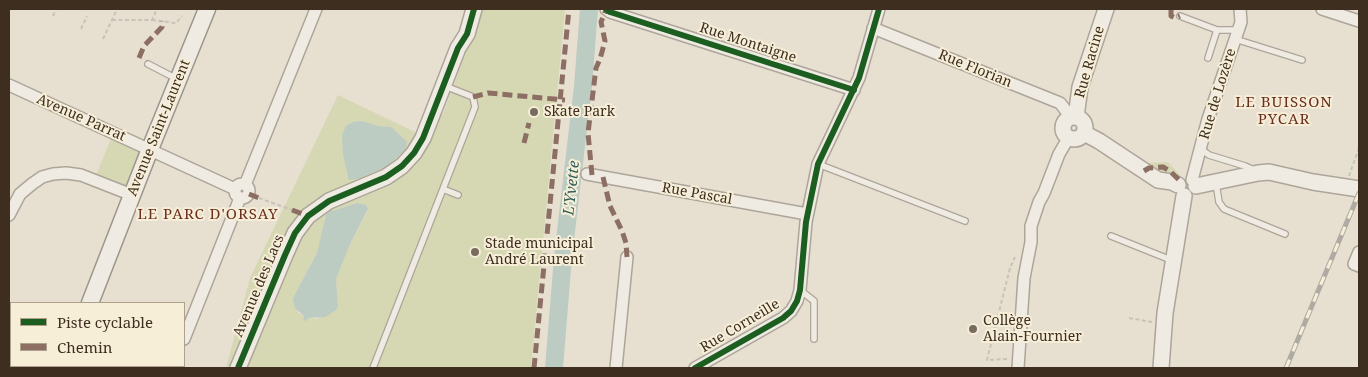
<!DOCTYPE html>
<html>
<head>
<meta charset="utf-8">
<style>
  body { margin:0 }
  #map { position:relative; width:1368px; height:377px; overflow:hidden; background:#e7e0d1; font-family:"Noto Serif",serif }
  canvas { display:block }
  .frame { position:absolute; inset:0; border:10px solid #3d2e20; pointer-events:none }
  .legend { position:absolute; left:10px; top:302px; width:175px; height:65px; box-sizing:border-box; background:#f7eed8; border:1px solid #ada18e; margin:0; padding:6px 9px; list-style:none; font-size:15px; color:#3d2e20 }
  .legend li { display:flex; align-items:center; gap:10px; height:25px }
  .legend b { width:25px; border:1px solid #ada18e }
</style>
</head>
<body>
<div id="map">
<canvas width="1368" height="377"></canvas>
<div class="frame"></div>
<ul class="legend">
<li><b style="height:6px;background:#1b5e20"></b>Piste cyclable</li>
<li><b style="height:6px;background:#8d6e63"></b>Chemin</li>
</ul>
</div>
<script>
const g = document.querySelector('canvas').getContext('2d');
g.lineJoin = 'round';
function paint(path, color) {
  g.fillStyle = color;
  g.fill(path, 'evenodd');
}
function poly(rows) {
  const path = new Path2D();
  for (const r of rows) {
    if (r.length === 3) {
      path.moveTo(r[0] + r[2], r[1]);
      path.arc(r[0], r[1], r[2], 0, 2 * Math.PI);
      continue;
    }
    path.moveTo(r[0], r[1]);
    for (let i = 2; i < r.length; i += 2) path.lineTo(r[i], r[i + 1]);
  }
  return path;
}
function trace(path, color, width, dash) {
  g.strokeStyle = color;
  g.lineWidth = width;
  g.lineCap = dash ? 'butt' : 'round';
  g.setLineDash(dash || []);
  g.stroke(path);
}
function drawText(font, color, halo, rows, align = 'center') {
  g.font = font + ' "Noto Serif",serif';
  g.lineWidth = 4;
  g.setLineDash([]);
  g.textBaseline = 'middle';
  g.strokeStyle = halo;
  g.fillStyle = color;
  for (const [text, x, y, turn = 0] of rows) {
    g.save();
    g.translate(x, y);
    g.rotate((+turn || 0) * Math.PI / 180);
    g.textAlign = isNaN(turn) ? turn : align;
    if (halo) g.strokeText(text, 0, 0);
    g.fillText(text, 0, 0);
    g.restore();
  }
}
paint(poly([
  [482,9,565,9,531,368,245,368,301,233,324,210,389,183,407,172,421,154,440,116,443,114],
  [357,203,368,210,351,242,336,279,338,306,317,319,308,318,303,320,304,316,298,313,295,294,317,253,321,241,326,215,330,212],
  [338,95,417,133,411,146,393,165,314,205,232,368,226,368,250,278],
  [111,139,141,153,128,188,96,175],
  [1168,162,1180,175,1176,181,1144,171,1148,163]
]), '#d6d7b3');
paint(poly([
  [362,121,378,126,391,127,407,142,406,149,386,167,357,179,349,180,343,155,342,135,346,126,353,122],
  [357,203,366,205,368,209,351,242,336,279,338,306,336,310,325,317,308,318,306,321,303,320,304,316,295,308,293,300,295,294,317,253,326,215,329,212]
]), '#bcccc2');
trace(poly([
  [554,368,563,257,583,86,589,9]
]), '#bcccc2', 18);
const service = poly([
  [1180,16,1217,30,1238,30],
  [1235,39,1302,60],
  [1208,58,1217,30],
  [148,64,177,79],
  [1201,149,1209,155,1245,166,1254,170],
  [818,164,965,221],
  [1216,183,1219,202,1224,209,1285,234],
  [443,189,458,195],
  [1111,236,1171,260],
  [800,290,814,301,814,339],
  [373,368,475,107,473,97,445,86]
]);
const minor = poly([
  [606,9,610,12,854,90],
  [1322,9,1359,21],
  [873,28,1060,103,1071,117],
  [9,85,235,189],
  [587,174,807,214],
  [1192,180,1208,119,1241,22,1240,9],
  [242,191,7],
  [245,185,316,9],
  [9,215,20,194,32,184,42,177,53,174,66,173,81,175,132,195],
  [1359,252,1354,264,1359,266],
  [184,339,240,198],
  [172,368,173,366],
  [616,368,627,257],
  [695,368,783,318,791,311,797,301,800,290,806,222,818,164,859,78,879,9],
  [1018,368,1024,278,1031,242,1031,226,1039,202,1044,193,1059,154,1069,137]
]);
const tertiary = poly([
  [1076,117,1080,87,1106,9],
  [1074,128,11],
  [1084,133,1099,141,1158,180,1172,182,1178,185],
  [1196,186,1258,173,1269,172,1313,182,1359,189],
  [238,368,285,255,295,233,308,216,329,201,386,177,402,166,414,153,423,138,458,48,467,34,474,9],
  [1161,368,1165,313,1184,196]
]);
const secondary = poly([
  [90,303,150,149,207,9],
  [64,368,65,366]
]);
trace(service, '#ada599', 8);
trace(minor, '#ada599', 14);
trace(tertiary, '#ada599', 18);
trace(secondary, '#9c958a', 19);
trace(poly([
  [53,16,56,9],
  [112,20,152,20,157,9],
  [152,20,176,23,182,16],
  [81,29,87,16],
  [103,39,117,9],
  [1349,176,1359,148],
  [259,198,292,210],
  [1129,318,1152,322],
  [1007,359,987,360,1010,268,1015,257]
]), '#c8c2b9', 2, [4, 2.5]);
trace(service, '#efebe3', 5.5);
trace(minor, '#efebe3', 11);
trace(tertiary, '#efebe3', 15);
trace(secondary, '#efebe3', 16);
const rail = poly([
  [1286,368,1359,193]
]);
trace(rail, '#afaaa2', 5);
trace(rail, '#f7eed8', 3, [9]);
trace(poly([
  [1171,9,1171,16,1175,18,1180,16],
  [139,58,144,46,162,27,162,21],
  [473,97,488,93,565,100],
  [524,143,529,123],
  [1144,171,1149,168,1163,167,1170,171,1180,181],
  [592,175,588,133,596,68,600,59,605,41,601,22,606,10],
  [603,177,610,206,622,231,626,243,627,257],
  [249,194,259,198],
  [292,210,308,216],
  [534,368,569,9]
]), '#8d6e63', 5, [10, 5]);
trace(poly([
  [606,9,610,12,854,90],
  [238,368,285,255,295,233,308,216,329,201,386,177,402,166,414,153,423,138,458,48,467,34,474,9],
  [695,368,783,318,791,311,797,301,800,290,806,222,818,164,859,78,879,9]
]), '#1b5e20', 6);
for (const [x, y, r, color] of [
  [534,112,5,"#786c5e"],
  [475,252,5,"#786c5e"],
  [973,329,5,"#786c5e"]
]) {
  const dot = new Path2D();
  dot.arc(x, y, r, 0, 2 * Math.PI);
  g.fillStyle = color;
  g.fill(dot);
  trace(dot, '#f7eed8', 2);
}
drawText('14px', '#3d2e20', '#f7eed8', [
  ["Rue Montaigne",748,43,18],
  ["Rue Racine",1090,62,-74],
  ["Rue Florian",975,69,22],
  ["Rue de Lozère",1218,94,-73],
  ["Avenue Parrat",81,118,24],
  ["Avenue Saint-Laurent",159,128,-68],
  ["Rue Pascal",697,194,10],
  ["Avenue des Lacs",259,286,-67],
  ["Rue Corneille",740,326,-31]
]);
drawText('14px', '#3d2e20', '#f7eed8', [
  ["Skate Park",544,112],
  ["Stade municipal",485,244],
  ["André Laurent",485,260],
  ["Collège",983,321],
  ["Alain-Fournier",983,337]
], 'left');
g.letterSpacing = '1px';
drawText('15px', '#6b2e1e', '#f7eed8', [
  ["LE BUISSON",1284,103],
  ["PYCAR",1284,120],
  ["LE PARC D'ORSAY",208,215]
]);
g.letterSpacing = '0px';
drawText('italic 15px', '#2f5d5a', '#f7eed8', [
  ["L'Yvette",572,188,-84]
]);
</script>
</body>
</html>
